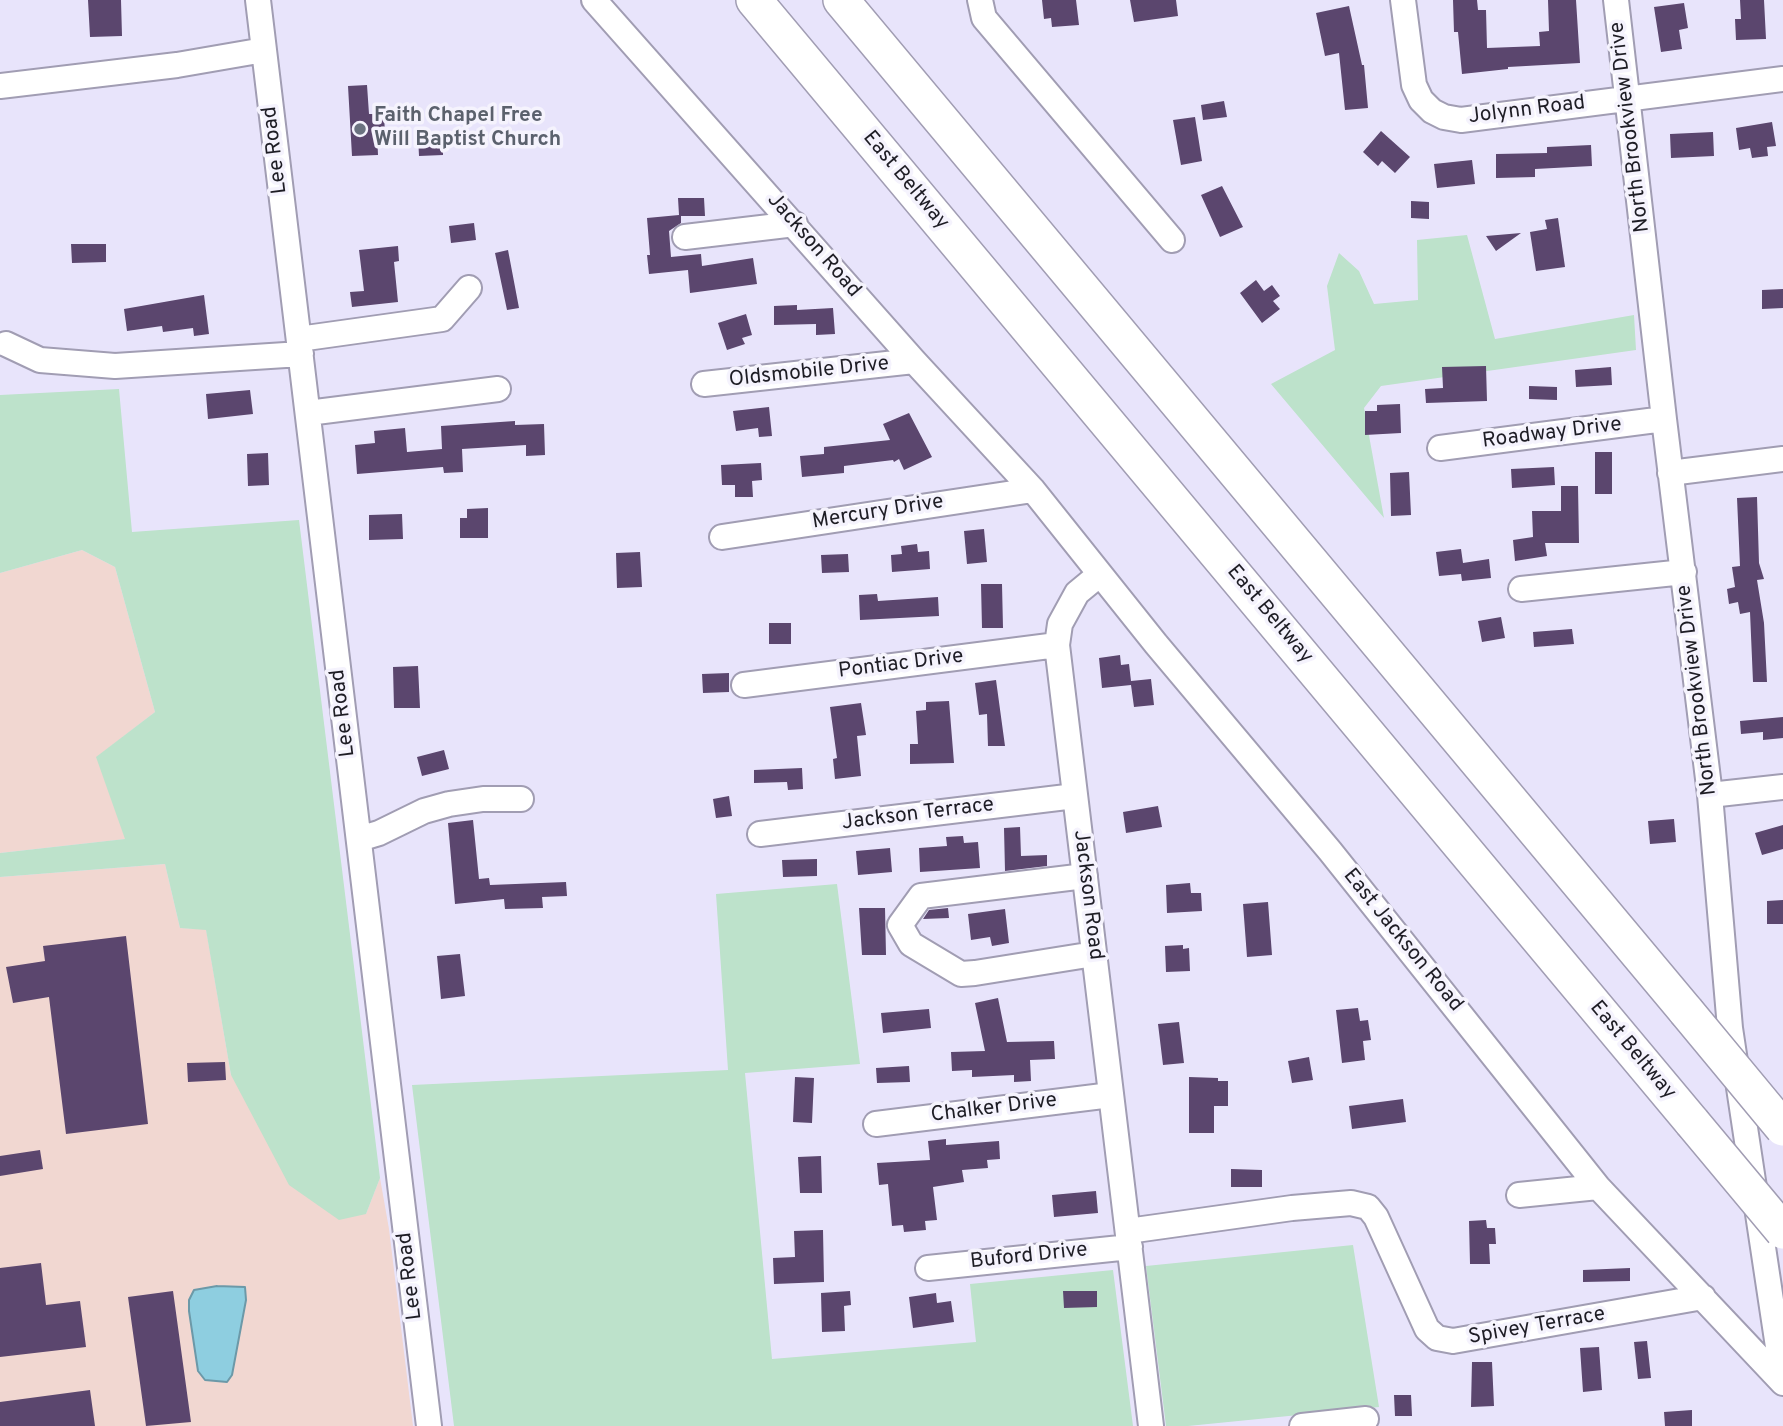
<!DOCTYPE html>
<html>
<head>
<meta charset="utf-8">
<style>
  body { margin:0 }
  canvas { display:block; background:#e8e4fb }
</style>
</head>
<body>
<canvas width="1783" height="1426"></canvas>
<script>
const g = document.querySelector('canvas').getContext('2d');
g.lineJoin = 'round';
function paint(path, color) {
  g.fillStyle = color;
  g.fill(path, 'evenodd');
}
function poly(rows) {
  const path = new Path2D();
  for (const r of rows) {
    path.moveTo(r[0], r[1]);
    for (let i = 2; i < r.length; i += 2) path.lineTo(r[i], r[i + 1]);
  }
  return path;
}
function trace(path, color, width, dash) {
  g.strokeStyle = color;
  g.lineWidth = width;
  g.lineCap = dash ? 'butt' : 'round';
  g.setLineDash(dash || []);
  g.stroke(path);
}
function drawText(font, color, halo, rows, align = 'center') {
  g.font = font + ' Overpass,sans-serif';
  g.lineWidth = 7;
  g.setLineDash([]);
  g.textBaseline = 'middle';
  g.strokeStyle = halo;
  g.fillStyle = color;
  for (const [text, x, y, turn = 0] of rows) {
    g.save();
    g.translate(x, y);
    g.rotate((+turn || 0) * Math.PI / 180);
    g.textAlign = isNaN(turn) ? turn : align;
    if (halo) g.strokeText(text, 0, 0);
    g.fillText(text, 0, 0);
    g.restore();
  }
}
paint(poly([
  [82,550,115,567,155,712,97,757,126,839,0,853,0,573],
  [165,864,180,928,206,929,231,1075,366,1214,380,1178,389,1229,413,1426,0,1426,0,877]
]), '#f1d7d1');
paint(poly([
  [1467,235,1495,339,1634,315,1636,350,1381,386,1364,408,1384,518,1271,384,1335,350,1327,286,1339,253,1359,271,1374,304,1418,300,1417,240],
  [119,389,132,532,299,520,380,1178,366,1214,339,1220,289,1185,231,1075,206,930,180,928,165,864,0,877,0,853,125,839,96,757,155,712,115,567,82,550,0,573,0,395],
  [837,884,860,1064,745,1073,772,1359,976,1342,970,1284,1113,1270,1133,1426,454,1426,412,1085,728,1070,716,894],
  [1353,1245,1379,1407,1188,1426,1166,1426,1146,1266]
]), '#bde2cb');
const water = poly([
  [217,1286,245,1287,246,1300,232,1375,227,1382,205,1380,198,1371,189,1311,189,1300,194,1290,217,1286]
]);
paint(water, '#8ecee0');
trace(water, '#6c99a8', 2);
paint(poly([
  [88,0,121,0,122,36,90,37],
  [1042,0,1076,0,1079,25,1052,27,1051,18,1044,19],
  [1130,0,1176,0,1178,16,1134,22],
  [1453,0,1477,0,1478,10,1486,10,1487,48,1540,46,1539,32,1549,31,1548,0,1576,0,1580,63,1508,67,1508,69,1462,74,1458,32,1454,32],
  [1740,0,1764,0,1766,39,1736,40,1735,19,1741,19],
  [1684,3,1688,28,1679,30,1682,49,1661,52,1654,7],
  [1349,6,1362,65,1364,65,1368,108,1345,110,1339,53,1325,56,1316,13],
  [367,85,369,114,384,114,385,134,377,134,378,155,352,156,348,86],
  [1224,101,1227,117,1203,120,1201,105],
  [1195,117,1202,161,1181,165,1173,120],
  [1772,122,1776,146,1767,147,1768,156,1752,158,1750,148,1739,150,1736,128],
  [1381,131,1410,157,1395,173,1382,161,1378,166,1363,152],
  [1713,132,1714,156,1671,158,1670,134],
  [443,135,443,155,419,156,418,136],
  [1591,145,1592,166,1535,169,1535,177,1496,178,1496,154,1547,153,1547,147],
  [1472,160,1475,184,1437,188,1434,164],
  [1222,186,1243,227,1220,237,1201,195],
  [678,198,704,198,705,216,681,216,681,223,669,231,671,257,701,254,702,266,753,258,757,284,690,293,688,270,649,274,647,255,650,255,647,218,679,215],
  [1411,201,1429,202,1429,219,1411,218],
  [1558,218,1565,267,1536,271,1530,232,1547,229,1545,220],
  [474,223,476,240,451,243,449,226],
  [1521,233,1496,251,1486,236],
  [71,244,106,244,106,262,72,263],
  [398,246,399,261,394,262,398,302,352,307,350,292,364,291,359,250],
  [508,250,519,308,507,310,495,253],
  [1256,280,1264,291,1272,285,1280,296,1273,301,1280,309,1262,323,1240,293],
  [1783,289,1783,308,1762,309,1762,290],
  [204,295,209,334,194,336,193,328,163,332,162,326,127,331,124,309],
  [797,305,797,310,833,308,835,334,816,335,816,324,774,325,774,306],
  [746,314,752,335,742,338,745,344,727,350,718,323],
  [1486,366,1487,401,1426,403,1425,389,1443,388,1442,367],
  [1611,367,1612,385,1576,387,1575,370],
  [1529,386,1557,387,1557,400,1529,399],
  [250,390,253,414,208,419,206,394],
  [1400,404,1401,433,1365,435,1365,411,1377,411,1377,405],
  [769,407,772,436,759,437,758,428,736,431,733,411],
  [909,413,932,457,904,470,899,459,894,462,893,460,844,466,844,473,802,477,800,456,824,454,824,447,890,440,883,424],
  [515,421,515,425,544,424,545,455,526,456,526,445,462,449,463,472,444,473,443,467,357,474,355,445,375,443,374,431,405,428,407,452,442,449,441,426],
  [1595,452,1612,452,1612,494,1595,494],
  [268,453,269,485,248,486,247,454],
  [761,463,762,480,752,481,753,497,735,497,735,485,722,485,721,465],
  [1554,467,1555,485,1512,488,1511,469],
  [1409,472,1411,515,1391,516,1390,473],
  [1561,486,1578,486,1579,543,1545,543,1547,556,1515,561,1513,540,1533,537,1532,511,1561,511],
  [1757,497,1759,563,1764,579,1757,580,1764,623,1767,682,1753,682,1750,612,1740,614,1738,602,1729,604,1727,589,1735,587,1732,567,1740,566,1737,498],
  [488,508,488,538,460,538,460,518,467,518,467,509],
  [402,514,403,539,369,540,369,515],
  [984,529,987,562,967,564,964,531],
  [917,544,918,552,929,551,930,569,892,572,891,555,902,554,901,546],
  [1461,549,1463,563,1489,559,1491,578,1462,581,1461,574,1439,576,1436,552],
  [640,552,642,587,617,588,616,553],
  [848,554,849,572,822,573,821,555],
  [981,584,1002,584,1003,628,982,628],
  [877,594,878,601,938,597,939,616,860,620,859,595],
  [1501,617,1505,638,1482,642,1478,621],
  [769,623,791,623,791,644,769,644],
  [1572,629,1574,644,1534,647,1533,632],
  [1120,655,1121,665,1129,664,1131,681,1151,679,1154,705,1134,707,1131,685,1102,688,1099,658],
  [418,666,420,708,394,708,393,667],
  [729,673,729,692,703,693,702,674],
  [996,680,1005,746,988,746,987,714,979,715,975,683],
  [949,701,954,763,910,764,910,744,918,744,916,711,926,710,926,702],
  [861,703,866,735,857,736,861,776,835,779,833,759,837,758,830,707],
  [1783,717,1783,738,1763,740,1763,732,1741,734,1740,721],
  [444,750,449,769,422,776,417,757],
  [802,768,803,789,788,790,787,782,754,783,754,770],
  [729,796,732,816,716,818,713,799],
  [1158,806,1162,827,1126,833,1123,812],
  [1674,819,1676,842,1650,844,1648,821],
  [473,820,479,879,489,878,490,885,566,882,567,896,542,897,543,908,505,909,504,899,455,904,448,823],
  [1783,825,1783,849,1762,855,1755,833],
  [1020,827,1021,856,1047,855,1047,866,1005,871,1004,828],
  [963,836,964,843,978,842,980,868,920,872,919,848,947,846,946,837],
  [890,848,892,872,858,875,856,851],
  [817,859,817,876,783,877,782,860],
  [1190,883,1191,893,1201,893,1202,911,1167,913,1166,885],
  [1783,900,1783,924,1767,924,1767,901],
  [1268,902,1272,955,1247,957,1243,904],
  [859,908,885,908,886,955,862,955],
  [948,908,949,918,923,919,929,910],
  [1005,909,1009,943,992,946,990,937,971,940,968,914],
  [126,936,148,1124,66,1134,49,997,13,1003,6,967,45,961,43,946],
  [1183,945,1183,949,1189,948,1190,971,1166,972,1165,946],
  [460,954,465,996,441,999,437,956],
  [998,998,1007,1042,1054,1041,1055,1059,1030,1060,1031,1081,1014,1082,1014,1075,972,1077,972,1070,952,1071,951,1052,985,1051,975,1003],
  [1358,1008,1360,1021,1368,1020,1371,1040,1363,1041,1365,1060,1342,1063,1336,1010],
  [929,1009,931,1028,883,1033,881,1013],
  [1179,1022,1184,1063,1163,1065,1158,1024],
  [1309,1057,1313,1080,1292,1083,1288,1061],
  [225,1062,226,1080,188,1082,187,1063],
  [909,1066,910,1082,877,1083,876,1068],
  [795,1077,814,1078,812,1123,793,1122],
  [1189,1077,1218,1078,1218,1081,1228,1081,1228,1106,1214,1106,1214,1133,1189,1133],
  [1403,1099,1406,1122,1352,1129,1349,1106],
  [946,1139,946,1145,999,1141,1000,1159,987,1160,988,1168,962,1170,964,1182,933,1187,937,1220,925,1221,926,1230,904,1232,903,1225,892,1226,888,1184,879,1185,877,1163,930,1160,928,1141],
  [40,1150,43,1169,0,1176,0,1156],
  [821,1156,822,1193,800,1193,798,1157],
  [1231,1169,1262,1170,1262,1187,1231,1187],
  [1096,1191,1098,1213,1054,1217,1052,1195],
  [1486,1220,1487,1228,1495,1228,1496,1244,1489,1244,1490,1264,1470,1264,1469,1221],
  [823,1230,824,1282,774,1284,773,1258,795,1257,794,1231],
  [41,1263,46,1305,80,1301,86,1347,0,1357,0,1268],
  [1630,1268,1630,1281,1583,1282,1583,1270],
  [173,1291,191,1422,146,1426,128,1297],
  [850,1291,851,1305,844,1306,845,1331,822,1332,821,1293],
  [1063,1291,1097,1291,1097,1307,1064,1308],
  [936,1293,937,1303,951,1301,954,1322,913,1328,909,1297],
  [1647,1341,1651,1378,1638,1379,1634,1342],
  [1599,1347,1602,1390,1583,1392,1580,1348],
  [1472,1362,1492,1362,1494,1406,1471,1407],
  [90,1390,95,1426,0,1426,0,1402],
  [1394,1395,1411,1395,1412,1416,1395,1416],
  [1692,1410,1692,1426,1665,1426,1664,1412]
]), '#5b466e');
const minor = poly([
  [258,0,429,1426],
  [594,0,914,361,1033,490,1156,644,1330,851,1598,1187,1783,1383],
  [980,0,984,18,1172,240],
  [1403,0,1414,85,1421,100,1432,111,1444,117,1461,120,1783,79],
  [1616,0,1664,419,1710,795,1730,1028,1783,1380],
  [0,86,177,65,264,50],
  [685,237,795,224],
  [299,339,442,319,469,288],
  [6,344,40,360,115,366,301,354],
  [704,384,914,361],
  [308,413,498,389],
  [1440,448,1664,419],
  [1670,473,1783,459],
  [722,537,1033,490],
  [1100,574,1077,593,1060,624,1057,645,1151,1426],
  [1521,589,1684,572],
  [744,685,1057,645],
  [1710,795,1783,787],
  [760,834,1075,796],
  [359,839,379,833,424,811,449,804,483,799,521,799],
  [1085,876,921,896,900,925,911,944,961,974,975,973,1094,954],
  [876,1124,1111,1095],
  [1519,1195,1598,1187],
  [1128,1231,1292,1208,1351,1203,1368,1207,1376,1217,1427,1329,1437,1338,1453,1341,1703,1297],
  [928,1268,1130,1247],
  [1302,1426,1366,1419]
]);
const highway = poly([
  [754,0,1692,1122],
  [841,0,1686,1011]
]);
trace(minor, '#a19db3', 28);
trace(highway, '#a19db3', 38);
trace(minor, '#fff', 24);
trace(highway, '#fff', 35);
const highwayBridge = poly([
  [1686,1011,1783,1128],
  [1692,1122,1783,1231]
]);
trace(highwayBridge, '#a19db3', 38, []);
trace(highwayBridge, '#fff', 35);
for (const [x, y, r, color] of [
  [360,129,7,"#6b7280"]
]) {
  const dot = new Path2D();
  dot.arc(x, y, r, 0, 2 * Math.PI);
  g.fillStyle = color;
  g.fill(dot);
  trace(dot, '#f5f3fd', 2.5);
}
drawText('21px', '#1e1d25', '#f5f3fd', [
  ["Jolynn Road",1527,111,-7],
  ["North Brookview Drive",1631,127,-97],
  ["Lee Road",276,150,-97],
  ["East Beltway",905,181,50],
  ["Jackson Road",813,246,49],
  ["Oldsmobile Drive",809,373,-6],
  ["Roadway Drive",1552,434,-7],
  ["Mercury Drive",878,513,-9],
  ["East Beltway",1269,615,50],
  ["Pontiac Drive",901,665,-7],
  ["North Brookview Drive",1698,690,-97],
  ["Lee Road",344,713,-97],
  ["Jackson Terrace",918,815,-7],
  ["Jackson Road",1087,895,83],
  ["East Jackson Road",1402,941,51],
  ["East Beltway",1632,1051,50],
  ["Chalker Drive",994,1109,-7],
  ["Buford Drive",1029,1257,-6],
  ["Lee Road",411,1276,-97],
  ["Spivey Terrace",1537,1327,-10]
]);
drawText('bold 21px', '#5b616d', '#f5f3fd', [
  ["Faith Chapel Free",374,117],
  ["Will Baptist Church",374,141]
], 'left');
</script>
</body>
</html>
